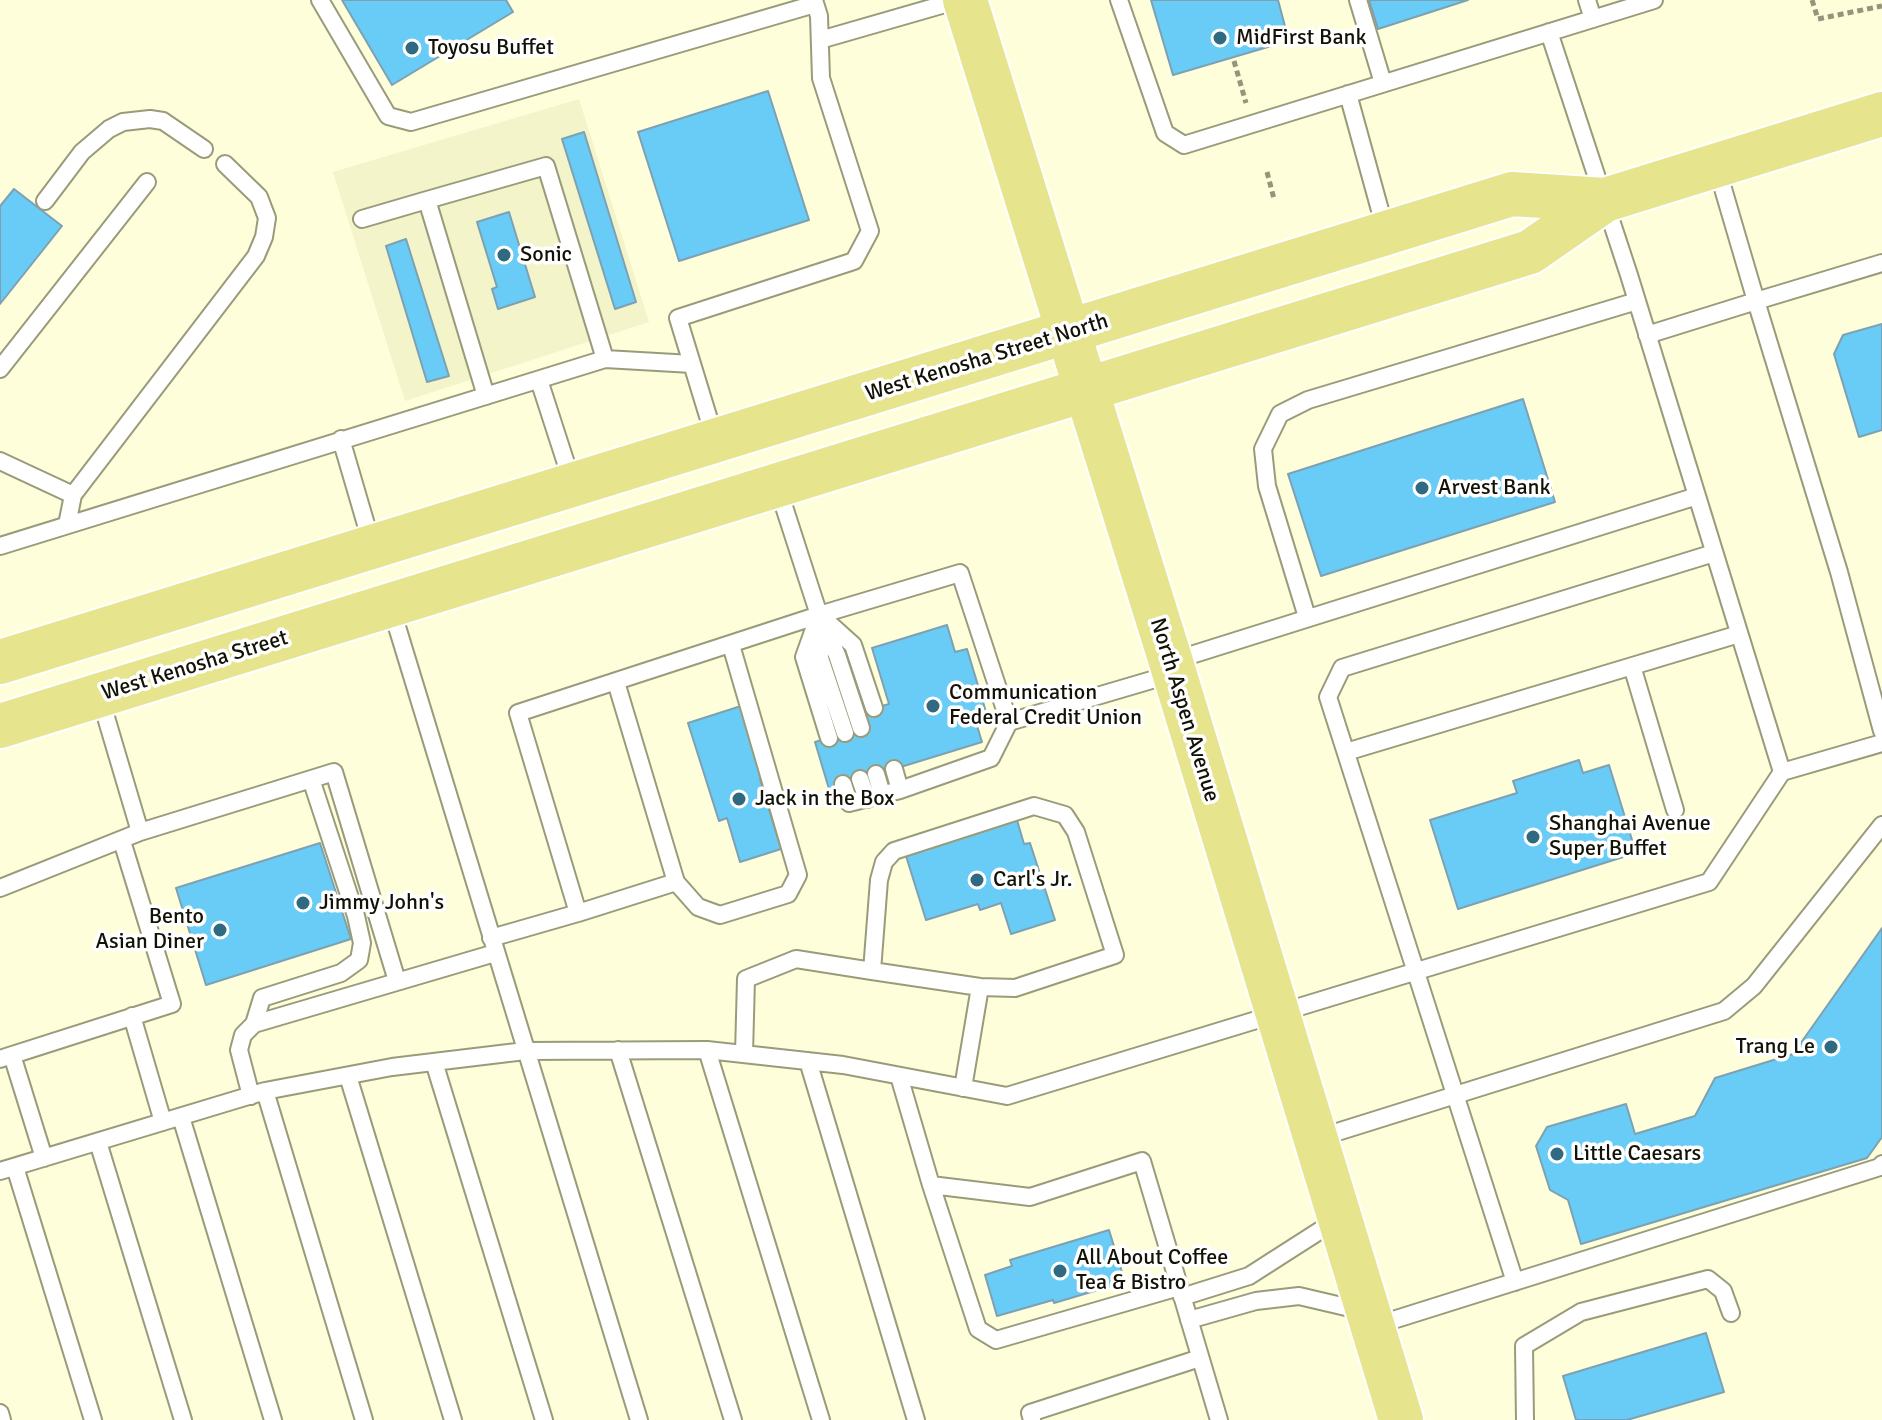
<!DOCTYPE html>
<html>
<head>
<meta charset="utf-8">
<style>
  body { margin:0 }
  canvas { display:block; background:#fefedb }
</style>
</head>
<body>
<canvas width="1882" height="1420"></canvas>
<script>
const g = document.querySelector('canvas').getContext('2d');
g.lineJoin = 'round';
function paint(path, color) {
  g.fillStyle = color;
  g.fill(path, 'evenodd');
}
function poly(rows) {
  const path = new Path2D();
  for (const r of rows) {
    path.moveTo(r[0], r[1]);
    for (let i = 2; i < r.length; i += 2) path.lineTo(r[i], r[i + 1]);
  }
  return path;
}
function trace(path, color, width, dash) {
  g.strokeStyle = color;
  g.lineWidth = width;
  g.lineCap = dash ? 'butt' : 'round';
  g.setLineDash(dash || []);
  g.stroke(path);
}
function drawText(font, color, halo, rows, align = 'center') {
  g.font = font + ' Signika,sans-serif';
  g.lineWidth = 7;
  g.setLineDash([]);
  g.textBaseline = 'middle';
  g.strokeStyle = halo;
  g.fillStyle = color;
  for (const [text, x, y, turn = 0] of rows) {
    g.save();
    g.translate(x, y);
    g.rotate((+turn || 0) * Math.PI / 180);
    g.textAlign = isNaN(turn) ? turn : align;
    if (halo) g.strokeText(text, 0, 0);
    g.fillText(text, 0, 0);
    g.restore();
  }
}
paint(poly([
  [579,99,649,322,405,401,333,172]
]), '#f3f4c9');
const building = poly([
  [342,0,506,0,513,12,392,85,342,0],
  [1151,0,1278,0,1286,30,1275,33,1278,44,1173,75,1151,0],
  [1369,0,1468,0,1378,29,1369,0],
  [768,91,809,220,679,261,638,132,768,91],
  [584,132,636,302,615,309,562,139,584,132],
  [14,189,62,226,0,304,0,206,14,189],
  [509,212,535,297,498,309,492,289,497,287,477,222,509,212],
  [406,239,449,376,427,382,386,246,406,239],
  [1882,324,1882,430,1859,437,1834,354,1843,335,1882,324],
  [1523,399,1555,502,1321,576,1288,474,1523,399],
  [947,625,955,652,967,649,986,712,974,716,982,742,829,789,815,742,861,728,857,713,889,704,872,648,947,625],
  [741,706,764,778,760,779,781,849,740,862,727,818,719,821,688,723,741,706],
  [1579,760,1583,773,1609,765,1636,853,1458,909,1430,820,1517,793,1513,781,1579,760],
  [1017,820,1024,844,1030,843,1055,920,1011,934,1001,903,980,910,978,904,926,920,906,856,1017,820],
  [320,843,351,939,206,985,176,888,320,843],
  [1882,928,1882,1137,1867,1158,1581,1244,1568,1200,1550,1190,1536,1146,1547,1127,1626,1104,1635,1134,1695,1116,1715,1078,1793,1054,1882,928],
  [1109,1230,1125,1282,1054,1303,1053,1300,997,1316,985,1275,1012,1266,1010,1260,1109,1230],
  [1706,1333,1724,1392,1627,1420,1576,1420,1563,1376,1706,1333]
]);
paint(building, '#69ccf6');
trace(building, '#7da1b2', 2);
const lane = poly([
  [320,0,388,116,411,122,815,4],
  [1119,0,1165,133,1184,145,1654,0],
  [1358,0,1383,83],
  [1587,0,1593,19],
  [820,40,959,0],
  [1348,94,1386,232],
  [1717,168,1756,301,1882,263],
  [45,201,82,152,109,129,123,122,150,119,163,121,204,149],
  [362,219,427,200],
  [1647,335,1756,301,1839,572,1882,731],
  [0,369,147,182],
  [539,380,573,485],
  [486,396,427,200,546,166,605,359],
  [341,439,372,545],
  [715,439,678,318,854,261,870,231,821,78,819,16,814,0],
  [0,461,73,495,67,525],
  [778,488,819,615,837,655,861,728],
  [73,495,256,256,264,237,267,218,259,197,225,164],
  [0,546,605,359,692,364],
  [391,607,639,1420],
  [819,615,804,657,829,738],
  [1307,617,1267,486,1263,449,1280,414,1308,400,1637,301],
  [823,618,853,645,874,708],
  [819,624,820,658,845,733],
  [1172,661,1697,496],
  [1632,666,1675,810],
  [1346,752,1739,634],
  [894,769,900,790],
  [1782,772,1882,743],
  [876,774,882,794],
  [860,779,867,799],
  [843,784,849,803,900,790,991,758,1009,722],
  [140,832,334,772,397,981],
  [676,882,698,907,720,915,788,894,798,875,731,645],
  [0,888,140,832,100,697],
  [578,913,676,882,616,682],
  [491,938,578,913,518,713,819,615,960,573,1009,722,1172,674],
  [132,1016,163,1122],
  [254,1024,262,998,341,973,359,960,362,943,356,916,311,779],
  [618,1050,733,1420],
  [707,1050,821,1420],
  [744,1054,746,979,796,959,872,971,980,987,1015,988,1115,955,1076,832,1065,815,1034,806,894,851,884,862,879,880,872,971],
  [12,1055,44,1158],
  [0,1059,172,1004,122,841],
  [808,1061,916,1420],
  [434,1062,544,1420],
  [348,1076,453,1420],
  [899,1076,931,1185,1030,1197,1142,1161,1219,1420],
  [963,1088,980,987],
  [265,1091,364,1420],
  [251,1096,239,1050,243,1035,254,1024,495,953],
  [181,1117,273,1420],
  [1318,1138,1724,1011,1754,986,1882,825],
  [98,1142,183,1420],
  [15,1167,93,1420],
  [0,1171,265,1091,392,1067,525,1051,707,1050,843,1065,1007,1096,1709,882,1782,772,1629,275,1549,32],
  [931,1185,978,1329,996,1340,1179,1287],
  [1515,1282,1328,697,1342,668,1714,553],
  [1182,1297,1249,1276,1338,1219],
  [1189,1320,1256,1301,1299,1296,1363,1311],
  [1374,1326,1880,1167,1882,1164],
  [0,1413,2,1420],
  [1032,1420,1030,1413,1200,1358],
  [1525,1420,1524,1346,1581,1312,1708,1279,1723,1291,1731,1313]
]);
const primary = poly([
  [965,0,1171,662,1401,1420],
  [0,662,1512,194,1605,200],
  [0,726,1530,252,1605,200,1882,114]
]);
trace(lane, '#9a9b7a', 20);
trace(primary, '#fff', 48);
trace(poly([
  [1812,0,1818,19,1882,6],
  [1234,61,1246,103],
  [1267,172,1274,199]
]), '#95957c', 5, [6, 4]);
trace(lane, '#fff', 16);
trace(primary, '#e6e48d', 44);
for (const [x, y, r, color] of [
  [1220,38,8,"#2f6a82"],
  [412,48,8,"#2f6a82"],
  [504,255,8,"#2f6a82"],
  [1422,488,8,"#2f6a82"],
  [933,706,8,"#2f6a82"],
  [739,799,8,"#2f6a82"],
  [1533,837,8,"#2f6a82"],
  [977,880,8,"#2f6a82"],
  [303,903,8,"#2f6a82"],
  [220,930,8,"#2f6a82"],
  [1831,1047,8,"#2f6a82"],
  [1557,1154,8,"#2f6a82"],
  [1060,1271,8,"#2f6a82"]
]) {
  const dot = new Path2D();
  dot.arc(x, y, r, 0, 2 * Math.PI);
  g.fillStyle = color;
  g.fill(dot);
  trace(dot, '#fff', 3);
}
drawText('22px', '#121206', '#fff', [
  ["MidFirst Bank",1236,38],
  ["Toyosu Buffet",428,48],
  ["Sonic",520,255],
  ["Arvest Bank",1438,488],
  ["Communication",949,693],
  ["Federal Credit Union",949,718],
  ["Jack in the Box",755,799],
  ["Shanghai Avenue",1549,824],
  ["Super Buffet",1549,849],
  ["Carl's Jr.",993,880],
  ["Jimmy John's",319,903],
  ["Bento",204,917,"right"],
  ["Asian Diner",204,942,"right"],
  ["Trang Le",1815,1047,"right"],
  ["Little Caesars",1573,1154],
  ["All About Coffee",1076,1258],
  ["Tea & Bistro",1076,1283]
], 'left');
drawText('22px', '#121206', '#fff', [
  ["West Kenosha Street North",987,358,-17],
  ["West Kenosha Street",195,666,-17],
  ["North Aspen Avenue",1184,710,73]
]);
</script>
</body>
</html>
